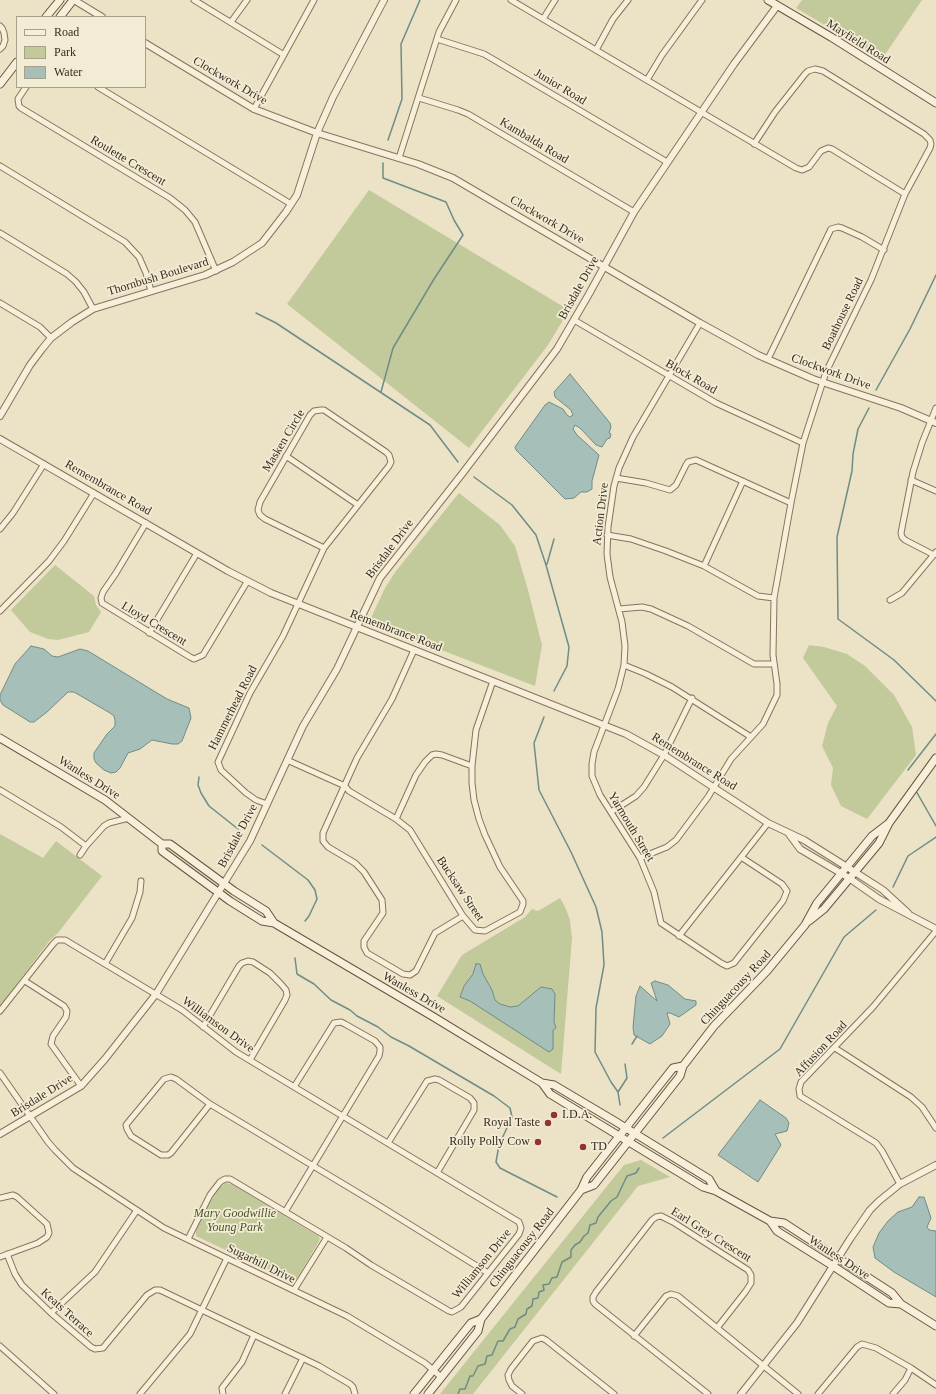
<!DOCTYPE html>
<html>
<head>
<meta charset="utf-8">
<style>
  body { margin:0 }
  #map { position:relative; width:936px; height:1394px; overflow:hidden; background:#ece2c6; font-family:"Times New Roman",serif }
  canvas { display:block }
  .legend { position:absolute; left:16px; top:16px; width:130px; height:72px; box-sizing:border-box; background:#f3ecd5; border:1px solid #a89f8d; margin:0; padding:5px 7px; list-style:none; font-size:12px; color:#372c20 }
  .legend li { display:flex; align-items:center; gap:8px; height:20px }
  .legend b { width:20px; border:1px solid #a89f8d }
</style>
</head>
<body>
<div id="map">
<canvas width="936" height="1394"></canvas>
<ul class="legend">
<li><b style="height:5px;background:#f7efd9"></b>Road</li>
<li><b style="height:11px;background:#c2c99a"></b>Park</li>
<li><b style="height:11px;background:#a7bfb9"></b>Water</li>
</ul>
</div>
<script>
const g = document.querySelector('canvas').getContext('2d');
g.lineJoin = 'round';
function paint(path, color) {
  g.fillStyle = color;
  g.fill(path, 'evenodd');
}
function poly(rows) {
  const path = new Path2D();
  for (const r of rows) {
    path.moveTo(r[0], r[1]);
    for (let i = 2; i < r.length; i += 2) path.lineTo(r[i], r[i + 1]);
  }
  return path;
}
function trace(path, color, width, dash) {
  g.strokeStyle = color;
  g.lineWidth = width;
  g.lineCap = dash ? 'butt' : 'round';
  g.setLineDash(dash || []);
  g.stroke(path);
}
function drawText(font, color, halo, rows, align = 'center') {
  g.font = font + ' "Times New Roman",serif';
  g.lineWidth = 3.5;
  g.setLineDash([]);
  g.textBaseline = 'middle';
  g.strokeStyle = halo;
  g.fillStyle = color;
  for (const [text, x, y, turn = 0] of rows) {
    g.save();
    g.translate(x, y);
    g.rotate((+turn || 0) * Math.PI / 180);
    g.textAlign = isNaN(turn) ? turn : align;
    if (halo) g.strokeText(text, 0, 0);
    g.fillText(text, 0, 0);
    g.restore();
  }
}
paint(poly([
  [802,0,922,0,882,59,796,8],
  [369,190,569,310,548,345,469,448,287,304],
  [459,493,500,525,515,546,528,590,542,645,535,686,371,623,370,620,385,588,396,571],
  [55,565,94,596,96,605,101,612,89,632,58,640,48,639,30,632,11,610],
  [809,645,824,647,847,654,865,666,894,695,912,727,916,755,867,819,841,806,831,785,833,768,822,746,828,723,837,706,803,658],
  [0,834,43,858,56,841,102,876,58,933,50,940,0,1006],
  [560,898,565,907,570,920,572,938,561,1074,437,996,462,955,525,917,532,909,538,911],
  [641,1160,670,1177,638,1186,473,1394,440,1394,624,1165],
  [225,1183,232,1184,318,1236,320,1239,318,1243,296,1280,289,1280,196,1236,196,1230,210,1202,218,1190]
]), '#c2c99a');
const water = poly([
  [570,374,610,423,611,427,609,433,611,434,610,438,607,439,602,447,596,445,580,428,575,425,573,429,577,435,599,455,592,481,592,489,587,492,581,492,574,498,565,499,516,450,515,447,545,405,549,402,563,409,567,415,570,417,573,415,571,410,555,397,554,392,570,374],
  [31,646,44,649,52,656,58,657,80,649,88,651,167,699,189,708,191,718,182,741,178,744,172,744,152,740,140,749,128,753,120,768,116,772,111,773,104,770,96,763,94,759,94,753,107,734,115,726,115,720,114,716,110,713,74,692,68,692,47,712,34,722,30,722,3,705,0,700,0,695,15,664,31,646],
  [476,964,480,964,483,974,492,990,495,1000,500,1004,510,1007,518,1006,541,987,552,989,555,994,554,1022,556,1028,553,1030,553,1049,549,1052,470,1001,460,997,464,986,473,974,476,964],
  [655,981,668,985,685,999,696,1001,696,1005,679,1017,670,1013,667,1013,670,1024,662,1036,650,1044,634,1035,633,1027,636,996,640,986,657,1001,651,983,655,981],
  [760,1100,786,1118,789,1123,787,1131,775,1134,781,1145,758,1182,718,1155,760,1100],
  [919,1197,924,1197,931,1218,927,1227,929,1230,936,1231,936,1297,894,1272,875,1258,873,1247,879,1233,888,1221,898,1212,912,1207,919,1197]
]);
paint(water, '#a7bfb9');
trace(water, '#6e8d87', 1);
trace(poly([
  [388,140,402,99,401,44,420,0],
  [256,313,276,323,430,425,458,462],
  [876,390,910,329,936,275],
  [381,392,393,348,434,279,463,235,454,220,446,202,383,178,383,163],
  [869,408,858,429,853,454,852,471,837,537,838,619,894,660,936,701],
  [474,477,512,505,536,535,546,565,569,647,567,666,554,691],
  [547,564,554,539],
  [544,717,534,743,539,790,571,852,596,907,602,932,604,965,596,1008,595,1052,611,1082,618,1092,620,1105],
  [908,770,936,734],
  [199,777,198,785,201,793,209,806,238,829],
  [916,791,936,826],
  [262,845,308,880,315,890,317,899,309,916,305,921],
  [893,887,908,856,936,837],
  [295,958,297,974,314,984,331,1000,350,1010,357,1016,378,1027,391,1037,409,1046,494,1096,510,1108,512,1117,499,1145,496,1162,500,1168,557,1197],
  [632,1044,637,1036],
  [618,1092,627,1078,625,1064],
  [663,1138,780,1049,844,937,876,910],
  [458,1394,460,1389,465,1389,470,1376,473,1376,478,1366,485,1364,487,1356,492,1355,498,1341,503,1341,510,1329,515,1327,518,1319,526,1314,527,1309,532,1306,533,1299,538,1298,539,1292,544,1290,543,1285,549,1284,552,1278,557,1277,562,1262,571,1257,571,1250,575,1245,580,1242,584,1236,588,1233,590,1225,596,1223,598,1217,611,1201,617,1197,627,1176,636,1173,639,1168]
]), '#6e8d87', 1.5);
const minor = poly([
  [194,0,284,55],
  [511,0,796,168,802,170,809,167,821,151,828,148,832,149,905,194],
  [543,19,555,0],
  [231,22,247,0],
  [0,26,2,28,4,33,5,40,3,46,0,49],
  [437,39,484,54,496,61,667,162],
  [596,50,613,19,628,0],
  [647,80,662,55,702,0],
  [26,87,18,99,19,106,21,108,170,198,185,210,195,222,216,271],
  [98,87,291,204],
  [419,98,458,110,468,114,634,212],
  [254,109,314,0],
  [399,158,439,32,456,0],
  [0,166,125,242,139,257,146,273,151,291],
  [0,233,67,274,76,282,84,292,93,309],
  [0,303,40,327,51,338],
  [574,320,716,403,803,443],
  [700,323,633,437,619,468,614,486,608,527,607,554,610,577,622,622,625,646,624,665,618,689,594,752,592,764,592,776,600,795,640,858,654,892,661,923,721,963,727,966,734,963,783,901,787,891,782,884,741,857],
  [768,359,831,229,838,227,842,228,862,237,884,250],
  [286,456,358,505],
  [616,478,646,483,670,490,676,485,686,465,688,462,696,460,791,503],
  [911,480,936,491],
  [146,523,116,573,103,592,101,598,102,603,190,657,194,659,203,655,247,582],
  [0,529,13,513,44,464],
  [607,535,631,539,666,551,704,566,758,596,774,598],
  [934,555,905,540,902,537,901,533,913,472,922,443,936,408],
  [704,566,743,481],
  [890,600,902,593,936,552],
  [619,609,642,607,651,609,688,626,754,664,773,664],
  [0,611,49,561,64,541,94,493],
  [149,633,197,553],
  [414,650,392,699,357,758,323,833,323,841,328,847,355,863,364,872,382,900,383,913,364,941,364,947,367,953,403,974,410,975,416,971,435,933,463,916],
  [624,665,646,674,672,687,751,737],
  [287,760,345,786,349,791,396,819,410,830,463,916,475,930,485,931,520,912,523,904,523,901,500,867,485,835,479,819,474,800,472,783,472,766,476,730,493,681],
  [0,790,61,827,86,846,104,826,109,823,129,818],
  [267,804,256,800,246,793,221,770,218,762,250,693,283,636,324,548,389,466,391,462,389,455,386,452,324,410,321,410,314,411,310,415,260,502,258,510,260,515,265,519,324,548],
  [611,812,636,796,644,787,664,755,692,698],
  [396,819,416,775,425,762,432,755,436,754,442,755,472,766],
  [80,855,86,846],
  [640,858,667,847,676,840,708,797,731,759,763,724,777,695,777,684,773,655,774,598,791,503,803,443,826,372,871,280,905,194,930,148,931,144,930,140,924,134,823,71,815,69,808,71,805,74,775,112,754,144],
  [679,936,768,823],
  [105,964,132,918,140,892,141,881],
  [25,981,64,1006,67,1011,66,1017,53,1036,51,1044,81,1086],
  [0,1011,53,944,57,940,65,940,182,1010,236,1052,514,1219,519,1222,521,1228,519,1234,461,1307,452,1312,449,1311,371,1265,346,1248,230,1179,225,1179,220,1182,210,1195,188,1239],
  [203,1027,239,966,242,963,248,961,253,962,270,973,281,984,286,990,287,995,285,1000,250,1060],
  [835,1048,911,1097,922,1107,936,1128],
  [0,1073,48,1142,55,1150,73,1168,164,1228,347,1316,425,1363,441,1377],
  [210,1104,171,1153,168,1155,161,1155,131,1136,127,1129,126,1125,130,1120,164,1079,171,1077,176,1079,210,1104,375,1203,488,1273],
  [388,1143,427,1081,435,1079,439,1080,470,1098,474,1103,474,1110,437,1173],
  [900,1184,882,1151,876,1143,800,1096,799,1089,801,1082,873,1007,936,931],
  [0,1198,13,1195,17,1197,47,1224,49,1233,47,1237,38,1243,0,1257],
  [285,1212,379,1056,380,1051,380,1047,375,1041,345,1024,341,1022,334,1023,294,1087],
  [7,1254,15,1274,22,1285,51,1313,91,1347,95,1349,103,1348,107,1343,147,1295,155,1290,160,1290,319,1366,350,1384,353,1387,355,1394],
  [294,1290,327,1237],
  [51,1313,95,1272,137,1210],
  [634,1336,666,1296,671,1294,678,1296,798,1394],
  [0,1346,54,1394],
  [140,1394,190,1334,227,1258],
  [223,1394,222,1388,242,1362,254,1335],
  [285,1394,303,1358],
  [522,1394,512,1386,509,1380,508,1375,511,1369,533,1341,542,1338,546,1340,614,1394],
  [708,1394,595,1304,593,1301,593,1297,596,1292,652,1220,656,1217,661,1216,673,1222,748,1270,751,1275,751,1283,746,1291,717,1328],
  [818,1394,857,1347,862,1344,876,1348,911,1368,936,1385],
  [893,1394,905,1380,911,1368]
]);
const tertiary = poly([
  [74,0,102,17],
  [145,43,254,109,317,133,418,164,453,178,700,323,758,355,813,379,901,408,936,423],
  [0,416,30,365,42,349,51,338,72,322,93,309,205,275,233,262,262,243,286,212,297,195,317,133,333,97,384,0],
  [0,439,228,571,271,593,626,734,664,755,768,823,804,840,847,867,883,890,908,913],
  [789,834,800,849,849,878,879,899,936,929],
  [0,1134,81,1086,105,1059,156,994,250,841,303,726,337,669,380,578,462,474,557,349,589,294,634,212,734,64,777,6],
  [741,1394,797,1323,850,1239,870,1210,879,1201,900,1184,936,1165]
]);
const secondary = poly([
  [768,0,831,37,936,103],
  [46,17,60,0],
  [60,17,73,0],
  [0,84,17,62],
  [0,738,105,800,162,844,170,844,234,891,266,911,274,923],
  [162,844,162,851,230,901,262,921,274,923,432,1016,542,1083,554,1085,613,1120,709,1179,716,1191],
  [809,921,824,909,879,843,889,823,936,758],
  [542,1083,550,1094,703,1187,716,1191,770,1221,784,1223,892,1293,901,1304,936,1326],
  [581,1190,594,1185,680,1076,683,1066,714,1026,767,971,805,925,817,903,872,836,889,823],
  [770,1221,777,1231,833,1266,889,1303,901,1304],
  [414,1394,471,1323,481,1319],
  [428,1394,478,1331,481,1319,581,1190,587,1177,673,1068,683,1066]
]);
trace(minor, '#86745d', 7);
trace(tertiary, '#86745d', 8);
trace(secondary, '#685540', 9);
trace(minor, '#f7efd9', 5);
trace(tertiary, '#f7efd9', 6);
trace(secondary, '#f7efd9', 7);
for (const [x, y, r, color] of [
  [554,1115,4,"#913331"],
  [548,1123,4,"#913331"],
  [538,1142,4,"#913331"],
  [583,1147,4,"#913331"]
]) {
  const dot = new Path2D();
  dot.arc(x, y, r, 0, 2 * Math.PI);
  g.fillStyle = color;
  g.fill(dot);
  trace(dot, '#f3ecd5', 1.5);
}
drawText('12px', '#372c20', '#f3ecd5', [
  ["Mayfield Road",858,42,32],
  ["Clockwork Drive",230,81,30],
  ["Junior Road",560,87,31],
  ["Kambalda Road",534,141,31],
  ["Roulette Crescent",128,161,31],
  ["Clockwork Drive",547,220,30],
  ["Thornbush Boulevard",158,277,-17],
  ["Brisdale Drive",579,288,-61],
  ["Boathouse Road",843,314,-64],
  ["Clockwork Drive",831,372,20],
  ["Block Road",691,377,30],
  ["Masken Circle",284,441,-59],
  ["Remembrance Road",108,488,30],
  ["Action Drive",601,514,-83],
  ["Brisdale Drive",390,549,-53],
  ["Lloyd Crescent",154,624,31],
  ["Remembrance Road",396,631,21],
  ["Hammerhead Road",233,708,-63],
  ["Remembrance Road",694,762,32],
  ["Wanless Drive",89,778,32],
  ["Yarmouth Street",631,827,59],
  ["Brisdale Drive",238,836,-62],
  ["Bucksaw Street",460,889,56],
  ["Chinguacousy Road",736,988,-47],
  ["Wanless Drive",414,993,30],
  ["Williamson Drive",218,1025,36],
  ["Affusion Road",821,1049,-47],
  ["Brisdale Drive",42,1096,-32],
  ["Earl Grey Crescent",711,1235,32],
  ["Chinguacousy Road",522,1248,-52],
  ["Wanless Drive",839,1258,33],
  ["Sugarhill Drive",261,1264,26],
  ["Williamson Drive",482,1264,-51],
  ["Keats Terrace",67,1313,42]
]);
drawText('12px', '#372c20', '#f3ecd5', [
  ["I.D.A.",562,1115],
  ["Royal Taste",540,1123,"right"],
  ["Rolly Polly Cow",530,1142,"right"],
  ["TD",591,1147]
], 'left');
drawText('italic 12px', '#465228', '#f3ecd5', [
  ["Mary Goodwillie",235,1214],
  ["Young Park",235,1228]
]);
</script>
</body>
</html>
